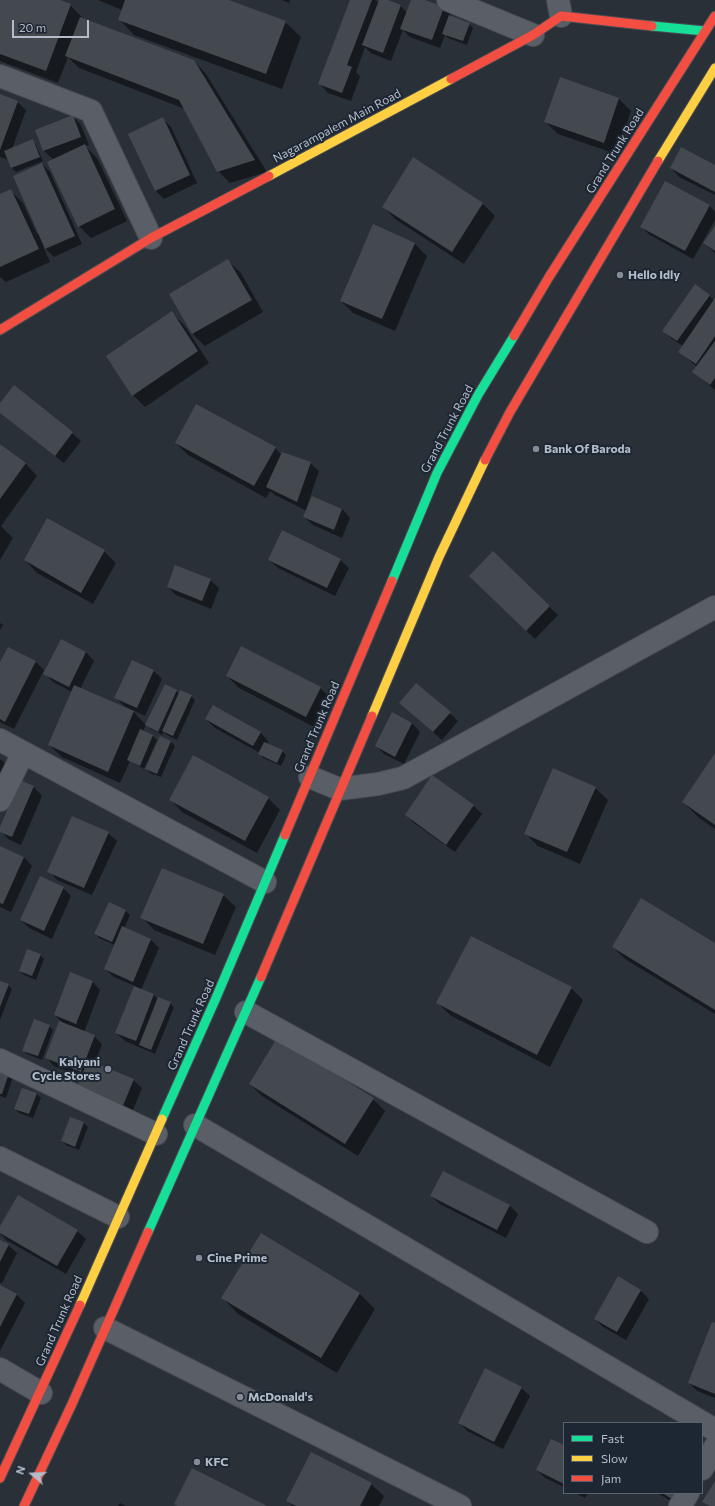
<!DOCTYPE html>
<html>
<head>
<meta charset="utf-8">
<style>
  body { margin:0 }
  #map { position:relative; width:715px; height:1506px; overflow:hidden; background:#2a3038; font-family:Commissioner,sans-serif }
  canvas { display:block }
  .legend { position:absolute; left:563px; top:1422px; width:140px; height:72px; box-sizing:border-box; background:#1d2633; border:1px solid #59626f; margin:0; padding:5px 7px; list-style:none; font-size:12px; color:#b4bcc9 }
  .legend li { display:flex; align-items:center; gap:8px; height:20px }
  .legend b { width:20px; border:1px solid #59626f }
  .north { position:absolute; left:12px; top:1454px; width:40px; height:40px; -webkit-text-stroke:3px #1d2633; paint-order:stroke; rotate:289deg; font-size:11px; font-weight:700; line-height:16px; text-align:center; color:#b4bcc9 }
  .north::after { content:''; display:block; margin:auto; width:14px; height:18px; background:#b4bcc9; clip-path:polygon(50% 0,100% 100%,50% 72%,0 100%) }
  .scale { position:absolute; left:12px; top:20px; width:77px; height:18px; box-sizing:border-box; border:2px solid #b4bcc9; border-top:0; padding-left:5px; font-size:12px; line-height:14px; white-space:nowrap; color:#b4bcc9; -webkit-text-stroke:3px #1d2633; paint-order:stroke }
</style>
</head>
<body>
<div id="map">
<canvas width="715" height="1506"></canvas>
<ul class="legend">
<li><b style="height:5px;background:#16e098"></b>Fast</li>
<li><b style="height:5px;background:#ffcf43"></b>Slow</li>
<li><b style="height:5px;background:#f24e42"></b>Jam</li>
</ul>
<div class="north">N</div>
<div class="scale">20 m</div>
</div>
<script>
const g = document.querySelector('canvas').getContext('2d');
g.lineJoin = 'round';
function paint(path, color) {
  g.fillStyle = color;
  g.fill(path, 'evenodd');
}
function poly(rows) {
  const path = new Path2D();
  for (const r of rows) {
    path.moveTo(r[0], r[1]);
    for (let i = 2; i < r.length; i += 2) path.lineTo(r[i], r[i + 1]);
  }
  return path;
}
function trace(path, color, width, dash) {
  g.strokeStyle = color;
  g.lineWidth = width;
  g.lineCap = dash ? 'butt' : 'round';
  g.setLineDash(dash || []);
  g.stroke(path);
}
function drawText(font, color, halo, rows, align = 'center') {
  g.font = font + ' Commissioner,sans-serif';
  g.lineWidth = 4;
  g.setLineDash([]);
  g.textBaseline = 'middle';
  g.strokeStyle = halo;
  g.fillStyle = color;
  for (const [text, x, y, turn = 0] of rows) {
    g.save();
    g.translate(x, y);
    g.rotate((+turn || 0) * Math.PI / 180);
    g.textAlign = isNaN(turn) ? turn : align;
    if (halo) g.strokeText(text, 0, 0);
    g.fillText(text, 0, 0);
    g.restore();
  }
}
paint(poly([
  [0,0,57,0,70,5,82,17,82,18,194,61,206,74,267,172,230,183,218,171,185,109,79,68,68,57,58,83,0,61],
  [98,0,226,0,285,22,301,37,282,89,134,35,119,19,122,10],
  [282,0,290,0,289,3],
  [351,0,375,0,379,3,380,0,385,0,401,6,407,13,412,0,422,0,443,8,452,16,451,17,469,24,473,28,467,45,448,38,445,35,440,48,410,37,403,30,391,61,371,53,365,47,356,72,360,76,351,101,328,93,320,84],
  [0,95,17,102,26,110,12,149,32,141,36,145,43,161,16,172,12,168,9,160,0,157],
  [618,98,631,111,616,154,558,134,546,122],
  [73,116,81,125,89,145,85,146,97,158,127,221,91,238,79,226,54,160,44,151,36,131],
  [163,119,171,127,197,183,164,199,156,191,129,134],
  [413,159,483,204,495,216,464,264,395,219,383,206],
  [42,164,50,172,82,244,54,257,43,246,50,262,6,282,0,277,0,195,10,190,23,203,37,234,39,233],
  [715,166,715,195,679,177,671,168],
  [666,182,710,206,715,212,715,220,693,259,650,235,641,227],
  [373,226,415,244,427,256,395,331,353,313,341,301],
  [715,228,715,253,704,243],
  [228,261,241,273,263,312,205,346,193,334,171,295],
  [709,295,714,301,715,300,715,390,693,372,697,367,679,351,683,346,672,339,663,330],
  [171,312,184,325,209,363,145,407,133,395],
  [14,387,72,433,81,441,64,463,0,412,0,404],
  [176,443,275,448,282,455,310,463,319,471,306,509,307,510,312,497,342,509,350,518,342,538,313,525,304,517,307,511,275,495,270,491,266,498,188,455],
  [0,445,25,463,37,476,1,526,13,538,0,560],
  [104,551,116,563,93,604,37,573,25,560],
  [493,553,558,615,535,639,470,576],
  [269,560,340,560,349,568,335,596,278,568],
  [210,580,219,588,211,609,176,595,168,587],
  [0,623,3,625,0,630],
  [8,648,36,662,44,670,14,729,0,722,0,664],
  [86,652,94,661,80,689,132,710,146,725,143,731,153,736,157,740,144,769,130,761,120,783,62,757,49,745,72,692,53,682,45,674],
  [154,671,162,679,145,716,124,706,116,698],
  [227,676,320,688,333,700,318,729,239,688],
  [165,685,180,694,191,696,195,700,177,740,167,735,164,732,162,735,151,729,147,725],
  [400,703,450,713,458,721,442,740],
  [206,719,260,732,268,741,267,744,282,751,286,755,281,766,263,758,260,753,215,728],
  [412,723,420,732,404,764,384,754,376,746],
  [171,742,175,746,161,777,150,773,146,769],
  [715,754,715,829,699,818,683,802],
  [0,759,6,764,0,781],
  [433,777,474,806,482,814,455,852,414,823,406,815],
  [21,781,34,787,42,796,21,845,8,839,0,830],
  [595,788,608,800,580,864,538,846,526,834],
  [268,798,280,810,257,853,182,812,170,799],
  [108,833,117,841,92,895,57,880,49,871],
  [0,847,24,857,32,866,11,912,0,907],
  [63,888,71,896,52,939,29,928,21,920],
  [223,895,236,907,215,955,154,930,142,917],
  [109,904,126,911,130,915,124,928,151,940,159,948,141,990,154,995,158,999,170,1003,174,1007,155,1054,125,1041,116,1033,135,986,114,977,105,969,115,945,99,938,95,934],
  [715,944,715,1014,625,959,613,947],
  [40,955,44,959,36,980,24,975,20,971],
  [92,981,100,990,84,1032,94,1036,102,1044,95,1064,133,1080,142,1088,131,1115,82,1077,54,1066,46,1057,64,1024,55,1015],
  [0,982,8,985,12,989,0,1020],
  [571,988,583,1000,550,1067,450,1015,438,1003],
  [49,1026,53,1030,42,1060,27,1054,23,1050],
  [0,1067,14,1074,6,1098,0,1096],
  [250,1084,373,1099,385,1111,358,1156,262,1096],
  [23,1089,37,1094,41,1098,33,1118,19,1113,15,1109],
  [71,1118,84,1123,88,1127,79,1150,66,1145,62,1141],
  [443,1172,510,1206,518,1214,506,1238,440,1204,431,1196],
  [0,1228,77,1231,86,1239,66,1274,6,1240,0,1233],
  [261,1234,360,1294,375,1309,337,1373,238,1314,223,1298],
  [0,1241,8,1245,17,1253,2,1283,0,1283],
  [618,1278,641,1291,649,1299,626,1340,603,1327,595,1319],
  [0,1286,16,1294,25,1303,0,1351],
  [715,1324,715,1398,697,1391,689,1383],
  [521,1388,530,1396,503,1449,467,1431,459,1422],
  [564,1446,564,1487,545,1478,537,1470],
  [371,1484,384,1496,379,1506,293,1506,287,1501],
  [575,1493,588,1493,585,1498],
  [657,1493,691,1493,680,1506],
  [120,1503,126,1506,118,1506]
]), '#0007');
paint(poly([
  [0,0,60,0,71,4,46,71,0,54],
  [125,0,229,0,286,21,266,74,118,20],
  [350,0,372,0,347,65,352,67,342,93,318,84],
  [379,0,388,0,401,5,383,53,362,45],
  [411,0,425,0,444,7,432,40,400,29],
  [449,15,470,23,463,41,442,34],
  [80,17,194,60,255,160,217,172,179,100,65,56],
  [560,77,619,98,604,143,544,122],
  [0,94,18,101,0,150],
  [73,115,81,137,43,151,35,130],
  [163,117,190,175,155,191,128,134],
  [33,139,40,157,11,168,4,151],
  [85,144,115,209,78,227,47,162],
  [681,147,715,165,715,192,670,168],
  [413,157,483,203,452,252,382,207],
  [42,163,75,236,45,249,13,176],
  [665,181,710,205,685,251,640,227],
  [11,189,39,249,0,267,0,194],
  [373,224,415,243,382,319,340,301],
  [715,226,715,251,703,243],
  [228,259,252,300,192,334,169,294],
  [695,284,710,295,677,341,662,331],
  [715,298,715,336,696,364,678,352],
  [172,311,198,351,132,396,106,356],
  [715,341,715,378,710,385,692,372],
  [14,385,73,432,55,456,0,413,0,403],
  [196,404,276,447,254,486,175,443],
  [0,444,26,463,0,499],
  [282,452,311,462,297,502,266,487],
  [312,496,342,509,334,530,303,517],
  [47,518,105,550,81,593,24,560],
  [282,530,341,559,327,588,268,560],
  [493,551,550,606,526,631,469,576],
  [175,565,211,579,202,601,167,587],
  [61,639,86,652,69,687,43,674],
  [241,646,321,687,306,717,226,676],
  [8,647,36,661,5,722,0,719,0,662],
  [132,660,154,670,137,708,114,698],
  [416,683,451,712,433,732,399,703],
  [165,684,177,690,158,732,145,725],
  [74,685,134,711,108,772,48,745],
  [180,690,192,695,173,736,162,731],
  [213,705,261,732,253,746,205,719],
  [392,712,412,723,395,757,375,746],
  [140,729,153,735,140,766,127,760],
  [160,736,171,741,157,774,145,769],
  [264,742,283,750,277,763,258,754],
  [715,753,715,825,682,802],
  [193,755,269,797,245,841,169,800],
  [553,768,596,787,567,852,524,834],
  [432,775,474,805,446,845,405,815],
  [20,780,34,786,12,837,0,832,0,827],
  [72,816,109,832,84,888,47,872],
  [0,846,24,857,3,904,0,903],
  [162,868,224,894,203,944,140,918],
  [40,876,64,887,44,931,20,920],
  [641,898,715,943,715,1010,612,947],
  [109,902,126,910,112,942,94,934],
  [122,926,151,939,133,982,104,969],
  [471,936,572,987,537,1055,436,1003],
  [27,949,41,954,32,976,19,971],
  [70,972,93,981,76,1024,54,1015],
  [0,981,9,984,0,1007],
  [134,986,154,994,136,1041,115,1033],
  [158,997,171,1002,151,1050,139,1045],
  [34,1019,50,1025,38,1056,22,1051],
  [59,1021,95,1035,81,1072,45,1058],
  [277,1038,374,1098,345,1144,249,1084],
  [88,1060,134,1079,122,1108,76,1089],
  [0,1066,10,1070,2,1094,0,1094],
  [22,1088,37,1093,29,1114,14,1109],
  [70,1117,84,1122,75,1147,61,1141],
  [443,1171,510,1205,497,1230,430,1196],
  [18,1195,78,1230,57,1266,0,1233,0,1226],
  [261,1233,360,1293,321,1358,221,1298],
  [0,1240,9,1244,0,1262],
  [618,1276,641,1290,617,1332,594,1319],
  [0,1285,17,1294,0,1327],
  [712,1322,715,1323,715,1394,688,1383],
  [485,1368,522,1387,494,1442,458,1423],
  [551,1439,564,1445,564,1484,536,1470],
  [311,1452,372,1483,360,1506,296,1506,286,1501],
  [192,1468,267,1506,177,1506,174,1504],
  [715,1481,715,1506,710,1506,702,1502],
  [662,1493,678,1493,674,1500]
]), '#444950');
const street = poly([
  [448,0,533,35],
  [558,0,561,16],
  [0,76,91,111,151,238],
  [0,740,265,882],
  [310,777,339,789,378,784,403,778,715,607],
  [0,800,23,753],
  [246,1012,647,1232],
  [0,1060,156,1134],
  [195,1125,715,1430],
  [0,1158,118,1217],
  [105,1328,460,1506],
  [0,1369,41,1393],
  [702,1469,715,1447],
  [680,1506,688,1493]
]);
const fast = poly([
  [652,26,705,31],
  [392,581,437,473,478,395,514,336],
  [162,1119,216,998,285,835],
  [148,1232,261,977]
]);
const slow = poly([
  [658,161,715,68],
  [269,176,451,79],
  [372,716,439,557,485,460],
  [80,1305,162,1119]
]);
const jam = poly([
  [451,79,533,35,561,16,652,26],
  [0,330,151,238,269,176],
  [514,336,549,277,715,16],
  [485,460,510,412,658,161],
  [285,835,392,581],
  [261,977,372,716],
  [0,1478,80,1305],
  [24,1506,72,1404,148,1232]
]);
trace(street, '#484c53', 24);
trace(fast, '#484c53', 11);
trace(slow, '#484c53', 11);
trace(jam, '#484c53', 11);
trace(street, '#5a5e66', 22);
trace(fast, '#16e098', 9);
trace(slow, '#ffcf43', 9);
trace(jam, '#f24e42', 9);
for (const [x, y, r, color] of [
  [620,275,4,"#848b96"],
  [536,449,4,"#848b96"],
  [108,1069,4,"#848b96"],
  [199,1258,4,"#848b96"],
  [240,1397,4,"#848b96"],
  [197,1462,4,"#848b96"]
]) {
  const dot = new Path2D();
  dot.arc(x, y, r, 0, 2 * Math.PI);
  g.fillStyle = color;
  g.fill(dot);
  trace(dot, '#1d2633', 1.5);
}
drawText('12px', '#b4bcc9', '#1d2633', [
  ["Nagarampalem Main Road",337,126,-28],
  ["Grand Trunk Road",615,151,-58],
  ["Grand Trunk Road",447,429,-62],
  ["Grand Trunk Road",317,727,-67],
  ["Grand Trunk Road",191,1025,-66],
  ["Grand Trunk Road",59,1321,-66]
]);
drawText('bold 12px', '#b4bcc9', '#1d2633', [
  ["Hello Idly",628,275],
  ["Bank Of Baroda",544,449],
  ["Kalyani",100,1062,"right"],
  ["Cycle Stores",100,1076,"right"],
  ["Cine Prime",207,1258],
  ["McDonald's",248,1397],
  ["KFC",205,1462]
], 'left');
</script>
</body>
</html>
